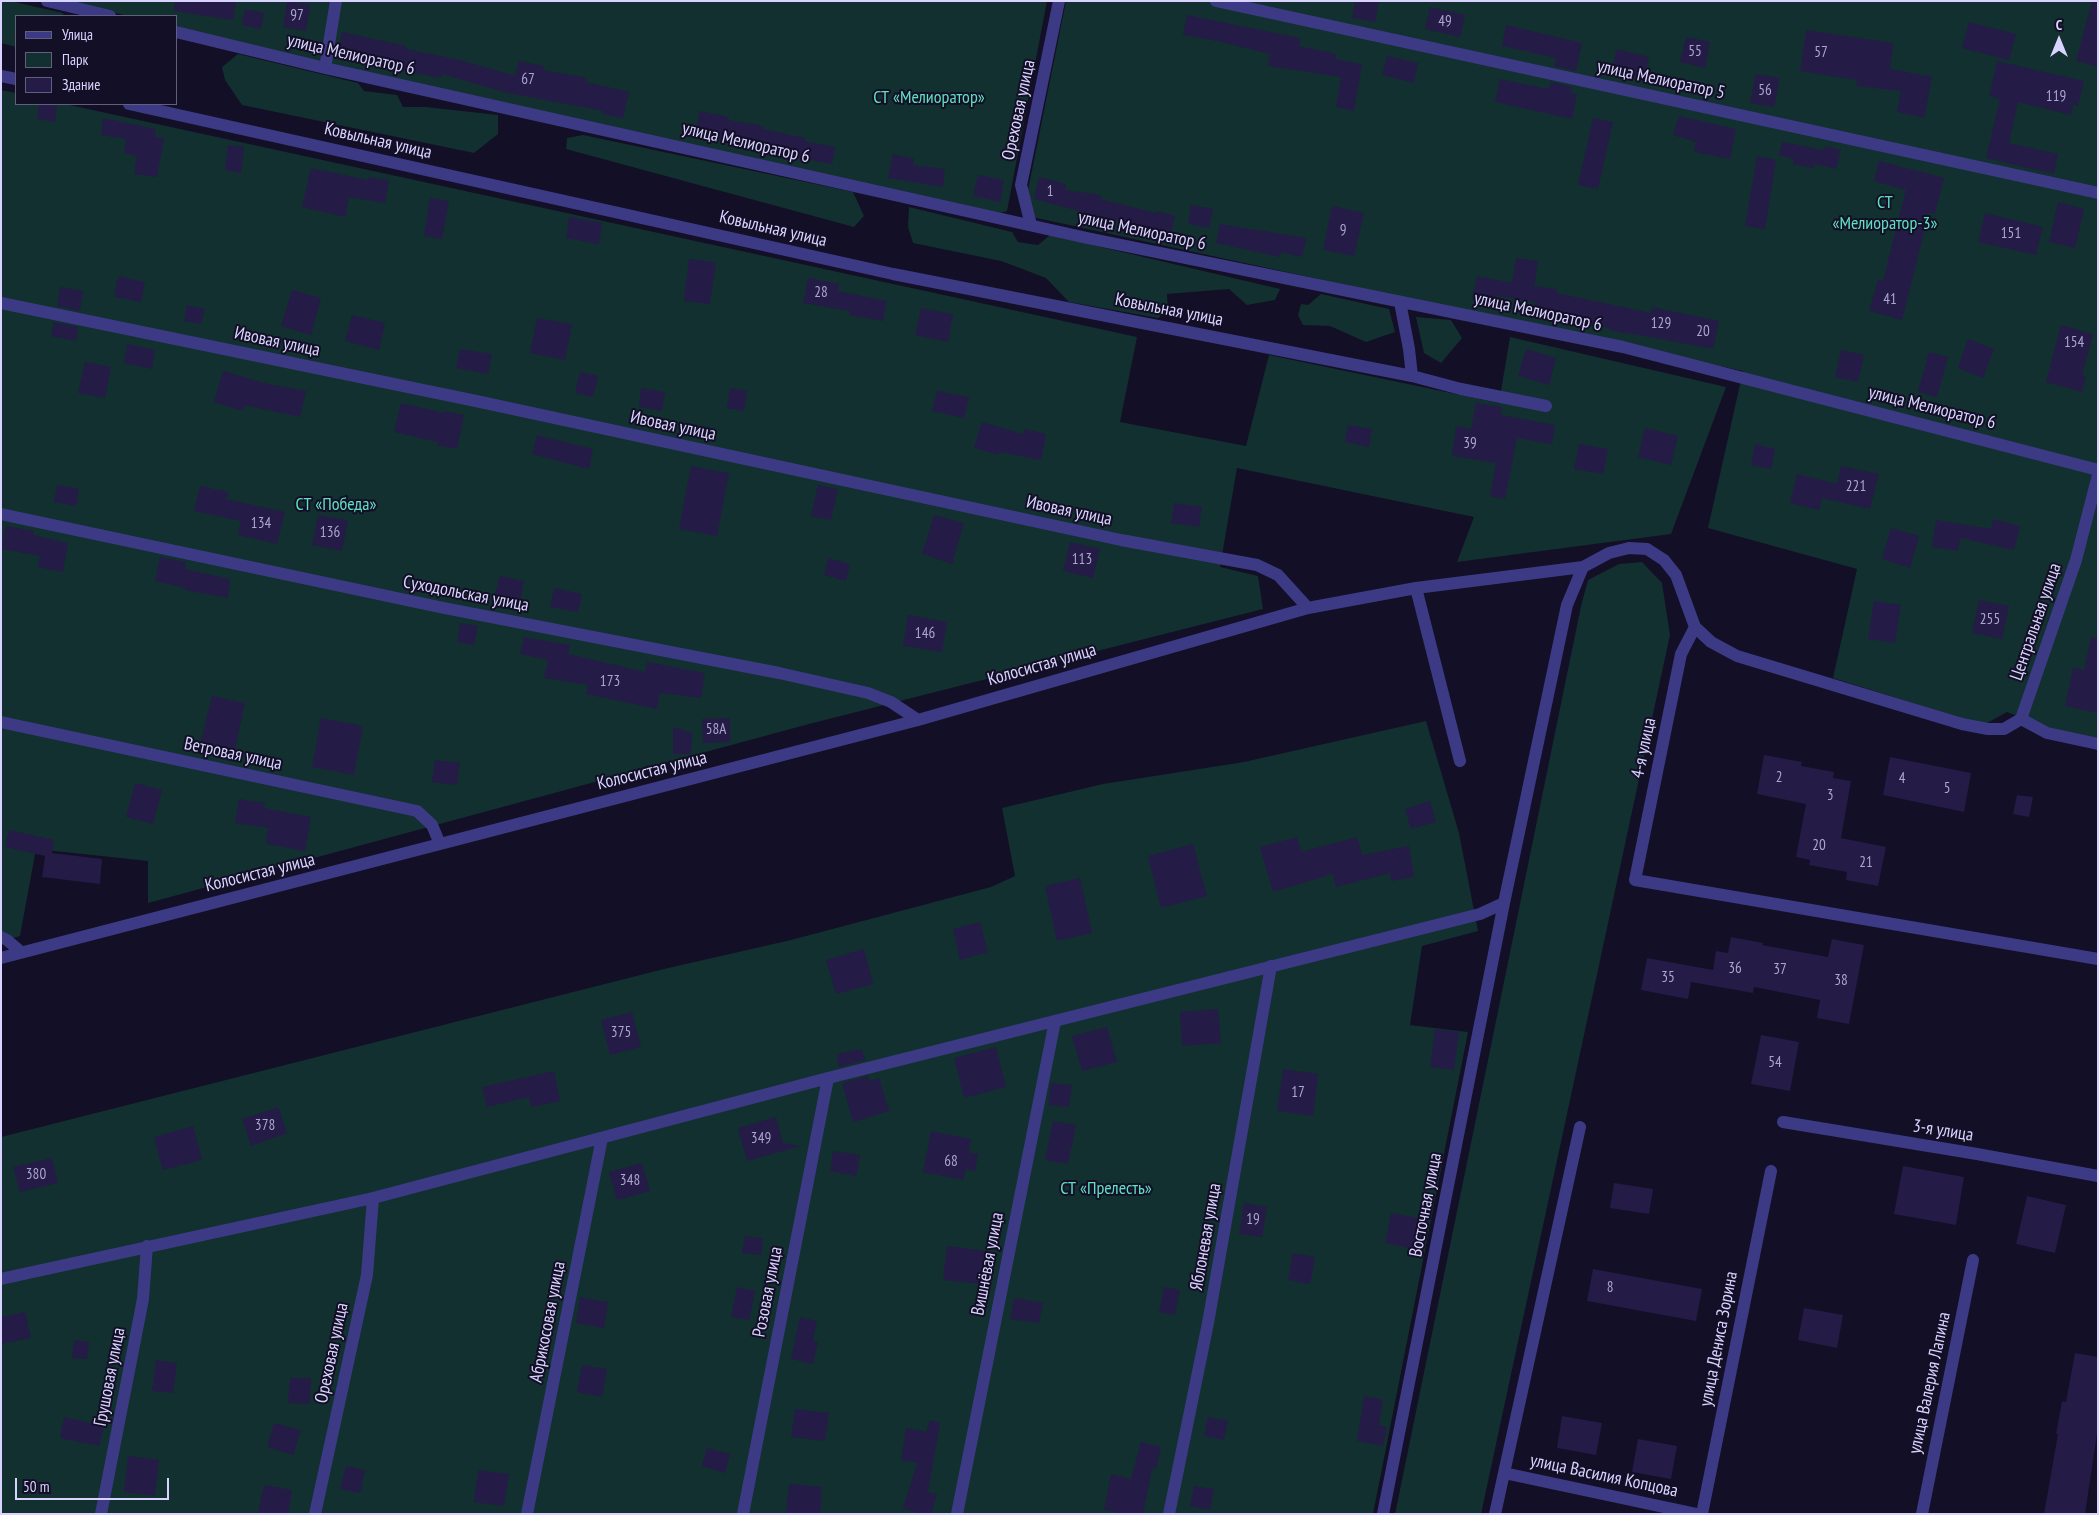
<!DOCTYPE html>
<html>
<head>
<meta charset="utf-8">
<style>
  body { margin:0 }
  #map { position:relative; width:2099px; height:1515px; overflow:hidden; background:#130f26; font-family:"PT Sans Narrow",sans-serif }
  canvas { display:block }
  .frame { position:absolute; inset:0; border:2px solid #d9d4ff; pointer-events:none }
  .legend { position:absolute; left:15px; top:15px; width:162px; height:90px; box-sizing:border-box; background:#130f26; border:1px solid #625e7d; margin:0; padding:6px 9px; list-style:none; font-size:15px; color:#d9d4ff }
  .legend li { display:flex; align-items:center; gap:10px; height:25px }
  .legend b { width:25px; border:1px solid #625e7d }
  .north { position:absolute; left:2034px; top:15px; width:50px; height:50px; -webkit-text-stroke:4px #130f26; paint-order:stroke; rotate:0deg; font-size:14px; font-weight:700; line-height:20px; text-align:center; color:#d9d4ff }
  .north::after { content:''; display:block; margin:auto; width:18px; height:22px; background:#d9d4ff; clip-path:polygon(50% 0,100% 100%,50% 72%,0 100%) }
  .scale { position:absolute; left:15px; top:1478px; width:154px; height:22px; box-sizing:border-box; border:2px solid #d9d4ff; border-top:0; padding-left:6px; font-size:15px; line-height:18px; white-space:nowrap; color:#d9d4ff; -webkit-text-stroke:4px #130f26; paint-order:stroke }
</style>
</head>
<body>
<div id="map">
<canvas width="2099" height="1515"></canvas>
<div class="frame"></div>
<ul class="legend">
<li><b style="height:6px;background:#3d3a85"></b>Улица</li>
<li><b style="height:14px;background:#12302f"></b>Парк</li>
<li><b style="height:14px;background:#241b47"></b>Здание</li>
</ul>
<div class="north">С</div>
<div class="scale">50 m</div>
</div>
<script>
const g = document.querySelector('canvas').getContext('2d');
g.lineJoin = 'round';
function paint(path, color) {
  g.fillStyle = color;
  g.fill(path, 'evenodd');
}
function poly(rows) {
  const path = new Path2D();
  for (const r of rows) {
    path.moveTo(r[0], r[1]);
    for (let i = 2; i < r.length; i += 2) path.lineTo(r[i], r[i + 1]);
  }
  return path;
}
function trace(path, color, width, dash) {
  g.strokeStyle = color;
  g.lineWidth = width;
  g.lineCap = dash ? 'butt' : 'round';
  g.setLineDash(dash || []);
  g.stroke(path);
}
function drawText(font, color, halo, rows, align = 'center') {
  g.font = font + ' "PT Sans Narrow",sans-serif';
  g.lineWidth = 4;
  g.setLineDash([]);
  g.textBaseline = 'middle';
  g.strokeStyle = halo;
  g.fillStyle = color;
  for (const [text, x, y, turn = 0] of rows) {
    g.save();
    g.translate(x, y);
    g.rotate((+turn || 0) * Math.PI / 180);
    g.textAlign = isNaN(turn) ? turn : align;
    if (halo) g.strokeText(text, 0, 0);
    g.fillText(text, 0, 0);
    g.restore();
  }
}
paint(poly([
  [1,1,10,1,63,13,64,16,16,16,16,47,1,43],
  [65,1,1047,1,1007,211,1000,213,332,65,176,28,176,16,128,16],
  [1066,1,2098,1,2098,738,2048,728,2007,712,1987,723,1961,718,1833,678,1857,569,1708,528,1743,371,1023,215],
  [238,54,358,83,364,91,397,95,403,107,426,107,498,115,498,134,474,153,242,105,225,80,222,67],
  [1,90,16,93,16,104,65,104,1137,337,1120,422,1246,446,1269,355,1499,403,1510,337,1726,387,1671,534,1457,562,1474,517,1237,468,1220,567,1258,576,1263,609,809,724,148,903,148,861,36,849,20,936,1,941],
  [583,135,853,192,864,216,854,227,566,149,567,138],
  [909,207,1012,232,1018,242,1038,245,1050,235,1280,289,1275,300,1247,305,1229,289,1167,294,1168,311,1158,318,1069,302,1046,278,1001,261,913,243,908,227],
  [1321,294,1389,309,1395,332,1366,342,1330,326,1303,325,1298,315,1301,304,1308,305],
  [1416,317,1451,320,1462,338,1441,363,1424,353],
  [1642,562,1662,583,1670,635,1481,1514,1395,1514,1581,606,1588,580,1619,564],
  [1426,721,1459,833,1478,931,1422,946,1410,1025,1468,1032,1373,1514,1,1514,1,1137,664,969,791,940,991,887,1015,876,1002,808,1103,784,1244,762]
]), '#12302f');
paint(poly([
  [175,1,236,1,233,20,174,11],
  [287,1,310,5,306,31,283,27],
  [1355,1,1379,1,1375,22,1352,18],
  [2092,1,2098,1,2098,67,2076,61],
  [1430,7,1465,15,1460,37,1425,29],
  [245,9,264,13,261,29,242,25],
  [1187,15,1300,38,1299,46,1336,54,1335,59,1362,64,1354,111,1336,107,1341,77,1268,66,1270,54,1217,41,1183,35],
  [1969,22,2016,34,2009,60,1962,48],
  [1506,25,1582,43,1576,71,1554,66,1556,58,1502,46],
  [1806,30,1893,43,1890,69,1932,77,1924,118,1897,112,1901,91,1856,86,1857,80,1800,71],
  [342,32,406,46,406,49,460,60,515,76,519,61,544,66,543,70,587,78,586,82,629,92,623,118,602,114,603,111,508,93,442,74,441,78,337,58],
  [1686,37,1710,42,1705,68,1680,62],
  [1617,49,1649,57,1643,81,1611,72],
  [1387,56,1418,63,1414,83,1382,75],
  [1997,61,2084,81,2078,106,2073,104,2071,115,2018,102,2009,143,2058,154,2054,174,1986,158,2000,99,1989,96],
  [1756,74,1780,78,1774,107,1750,103],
  [1500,79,1543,88,1549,88,1551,82,1572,87,1571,93,1577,94,1572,119,1495,102],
  [39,104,57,106,55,122,37,119],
  [700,111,729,117,728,120,764,126,763,129,805,138,805,141,835,147,832,164,778,154,779,151,732,144,695,134],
  [1679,116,1736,129,1730,159,1694,152,1696,142,1673,135],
  [103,118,156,129,155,137,164,138,157,177,134,174,137,156,124,153,126,139,101,135],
  [1593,118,1613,122,1598,189,1578,185],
  [1782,142,1824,150,1825,146,1841,150,1836,169,1815,164,1814,168,1793,164,1794,159,1779,155],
  [228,145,244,147,241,173,225,170],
  [893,154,914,159,913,165,945,169,943,187,888,178],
  [1757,156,1776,160,1765,229,1745,226],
  [1879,161,1944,178,1935,214,1929,212,1902,320,1869,311,1878,280,1883,281,1906,190,1874,181],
  [311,168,368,180,368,177,389,180,385,203,349,197,345,217,302,207],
  [978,175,1004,180,1000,202,973,196],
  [1039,177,1066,184,1065,190,1101,195,1100,199,1156,213,1157,211,1175,216,1170,236,1103,217,1082,214,1083,212,1034,199],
  [430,198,449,201,442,239,424,236],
  [2058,202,2084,209,2075,248,2049,242],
  [1191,205,1213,209,1209,228,1188,224],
  [1332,206,1364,213,1354,256,1323,250],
  [1985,213,2043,227,2036,255,1978,242],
  [569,217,602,223,599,244,566,238],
  [1220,224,1307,238,1302,257,1281,252,1280,257,1216,243],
  [1516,258,1538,261,1534,286,1557,289,1556,293,1651,313,1652,307,1719,321,1713,349,1628,333,1628,334,1609,330,1610,328,1553,317,1553,319,1533,316,1535,302,1497,296,1496,305,1472,300,1477,276,1512,283],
  [689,259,716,262,710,304,684,301],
  [118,276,145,282,141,302,114,297],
  [808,278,839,284,838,291,887,301,883,321,849,315,850,311,803,303],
  [60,287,83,291,80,311,57,306],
  [292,290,321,298,311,335,281,326],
  [187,305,205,309,201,324,184,321],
  [921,308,953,314,948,342,915,335],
  [352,315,385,323,379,350,345,341],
  [537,318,572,324,565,360,530,353],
  [54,322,78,327,76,341,51,336],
  [2061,325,2093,334,2082,375,2086,376,2082,392,2046,382],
  [1968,339,1994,349,1983,378,1958,368],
  [127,344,155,350,152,369,124,363],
  [460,349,492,354,488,374,456,368],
  [1526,349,1556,358,1549,385,1518,376],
  [1841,350,1864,355,1858,382,1835,377],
  [1929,352,1948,357,1937,397,1918,392],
  [85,362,111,367,105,398,78,393],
  [223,371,275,386,275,385,306,391,300,417,244,405,243,411,214,402],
  [580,372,598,376,593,397,575,393],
  [641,388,665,392,662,411,639,407],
  [730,388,747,391,744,411,727,408],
  [937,391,969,397,964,418,932,411],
  [401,403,444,413,444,411,464,415,457,449,437,445,438,442,394,432],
  [1476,403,1502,407,1501,415,1555,425,1552,444,1517,438,1505,499,1490,496,1496,463,1452,456,1456,426,1471,429],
  [982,422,1023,434,1024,429,1046,434,1041,460,1000,452,998,455,974,448],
  [1348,425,1372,429,1369,447,1345,442],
  [1645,428,1678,436,1671,465,1638,457],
  [537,435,593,449,589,469,532,454],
  [1579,444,1608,449,1603,474,1574,469],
  [1755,444,1775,449,1771,469,1751,465],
  [691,466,729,473,717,536,679,529],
  [1841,466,1879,474,1870,509,1822,498,1819,510,1790,503,1797,474,1837,484],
  [57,485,79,489,76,506,54,502],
  [818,485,838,489,831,520,811,516],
  [200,486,228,492,226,499,285,512,277,544,238,535,241,521,194,511],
  [1174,503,1202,507,1199,527,1171,523],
  [318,515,348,520,342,551,312,545],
  [934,515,964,523,952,564,922,554],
  [1993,519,2020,526,2014,550,1960,538,1958,551,1932,547,1936,520,1991,529],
  [6,526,34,531,33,535,68,543,63,572,38,567,40,556,1,549],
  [1891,528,1919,536,1910,568,1882,559],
  [1070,542,1100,549,1093,578,1063,571],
  [160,557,186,562,185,569,230,579,228,598,185,590,186,588,155,581],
  [828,558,850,564,846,581,824,575],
  [500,576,524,581,520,600,495,594],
  [554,588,582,594,578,612,550,607],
  [1979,600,2009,606,2002,639,1972,633],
  [1874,601,1901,605,1895,643,1868,639],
  [908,615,947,622,942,652,903,646],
  [460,623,478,626,474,645,457,642],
  [524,637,570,645,568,654,645,672,647,662,705,673,701,698,660,693,657,709,586,694,588,685,544,678,548,660,520,654],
  [2091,637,2098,638,2098,713,2065,706,2073,668,2084,670],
  [212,696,245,703,235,749,201,741],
  [321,718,363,726,354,775,312,767],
  [730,718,730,742,703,743,702,719],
  [673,727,692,733,691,754,673,754],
  [1764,755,1802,762,1801,766,1834,772,1833,778,1851,781,1841,838,1886,847,1878,886,1846,880,1847,872,1809,865,1810,860,1796,857,1806,804,1757,794],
  [1890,757,1971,773,1964,812,1883,795],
  [435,760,460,763,457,785,432,782],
  [135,783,162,790,153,824,126,817],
  [2017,795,2033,797,2029,817,2013,814],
  [239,799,265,803,264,808,311,817,305,851,266,844,268,828,235,823],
  [1430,801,1436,822,1411,829,1405,809],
  [9,830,54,840,52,853,102,859,100,884,42,877,45,856,5,847],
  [1297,837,1301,852,1357,837,1362,855,1409,846,1414,877,1391,881,1390,873,1336,887,1333,874,1273,892,1260,847],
  [1193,844,1207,896,1161,908,1148,856],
  [1080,878,1092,933,1057,941,1045,886],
  [980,922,988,952,960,960,953,929],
  [1731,937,1763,943,1762,945,1828,957,1832,939,1864,945,1849,1024,1817,1018,1820,1000,1754,987,1753,993,1691,982,1688,999,1641,990,1647,958,1713,970,1716,951,1728,953],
  [864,949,873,984,836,994,826,960],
  [1218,1009,1221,1043,1182,1046,1180,1012],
  [632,1012,641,1047,610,1055,601,1020],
  [1107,1027,1117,1062,1082,1071,1072,1036],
  [1435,1029,1459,1032,1454,1070,1430,1067],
  [1761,1035,1799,1042,1790,1091,1751,1084],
  [996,1047,1006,1087,964,1098,954,1058],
  [862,1049,865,1060,839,1067,837,1054],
  [1283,1069,1318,1074,1313,1116,1277,1111],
  [554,1071,560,1101,531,1107,529,1097,487,1107,482,1087],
  [868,1076,869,1081,879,1078,889,1111,853,1122,842,1083],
  [1051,1083,1072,1085,1069,1107,1048,1105],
  [278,1107,287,1133,251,1146,242,1119],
  [776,1117,783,1143,801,1146,747,1161,738,1128],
  [1053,1121,1076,1125,1068,1164,1045,1160],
  [193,1126,202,1160,163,1170,154,1137],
  [931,1131,971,1139,969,1152,978,1154,975,1171,966,1169,963,1180,923,1172],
  [833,1151,860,1155,856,1176,830,1171],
  [52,1158,58,1183,20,1192,13,1167],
  [642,1163,650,1191,617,1200,609,1172],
  [1903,1166,1964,1177,1956,1225,1894,1214],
  [1614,1183,1653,1189,1649,1214,1610,1208],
  [2027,1196,2066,1205,2055,1253,2016,1244],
  [1244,1203,1267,1207,1262,1237,1239,1234],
  [1391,1213,1429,1220,1423,1251,1385,1243],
  [745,1236,763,1238,761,1255,742,1253],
  [947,1246,987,1251,983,1284,943,1280],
  [1293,1253,1315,1257,1310,1284,1288,1280],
  [1593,1269,1702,1289,1696,1321,1587,1301],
  [737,1287,755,1291,749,1320,731,1317],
  [1164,1287,1180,1290,1175,1315,1159,1312],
  [580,1297,608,1302,604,1328,576,1323],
  [1014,1298,1043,1303,1039,1323,1010,1319],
  [1804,1308,1843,1315,1837,1348,1798,1340],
  [25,1312,31,1338,1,1344,1,1317],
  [800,1317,817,1321,813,1341,818,1342,813,1364,791,1359],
  [74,1340,89,1342,87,1359,72,1358],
  [2075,1353,2098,1357,2098,1427,2085,1514,2044,1514,2058,1434,2056,1434,2062,1401,2066,1402],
  [156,1360,177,1363,173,1393,152,1391],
  [582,1365,607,1369,602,1397,577,1392],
  [290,1378,311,1378,310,1404,288,1403],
  [1364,1396,1383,1400,1379,1425,1387,1427,1383,1446,1357,1441],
  [795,1409,829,1413,825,1441,791,1437],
  [1562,1416,1602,1423,1596,1455,1557,1448],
  [64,1417,104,1426,99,1446,60,1438],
  [1208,1417,1228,1421,1224,1440,1204,1436],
  [930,1420,940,1423,928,1492,937,1494,931,1514,920,1514,903,1508,917,1463,901,1460,906,1428,926,1432],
  [274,1423,301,1430,293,1455,267,1447],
  [1638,1439,1677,1446,1671,1479,1632,1472],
  [1141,1442,1161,1447,1156,1469,1152,1468,1143,1514,1125,1514,1104,1510,1111,1474,1131,1479],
  [707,1448,730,1454,725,1473,702,1466],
  [128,1456,159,1460,155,1496,124,1492],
  [346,1466,365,1470,360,1493,340,1489],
  [478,1470,509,1474,504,1506,474,1502],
  [789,1484,822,1487,820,1514,786,1514],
  [264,1485,292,1490,288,1514,258,1514],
  [1194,1486,1214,1489,1210,1510,1190,1506]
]), '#241b47');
trace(poly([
  [47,1,110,16],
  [1216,1,2098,193],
  [176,32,325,68,1087,238,1623,347,2098,470],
  [325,68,336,1],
  [1,76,16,79],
  [129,104,893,274,1412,376],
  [1031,225,1021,185,1059,1],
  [1400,302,1409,349,1412,376,1461,389,1546,406],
  [1,303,476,401,1121,540,1257,565,1278,575,1308,608,1416,588,1583,567],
  [1,514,444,608,779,673,868,693,891,702,918,720],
  [1416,588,1460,761],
  [1695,627,1681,654,1635,880,2098,959],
  [2021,719,2047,733,2098,744],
  [1,722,417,811,432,825,440,844],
  [1,937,7,940,21,952],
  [1,958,918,720,1308,608],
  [1783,1122,1977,1154,2098,1176],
  [1,1279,373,1198,828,1078,1480,914,1504,903],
  [1504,1473,1697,1514],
  [101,1514,143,1299,147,1246],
  [315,1514,367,1275,373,1198],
  [527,1514,602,1138],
  [743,1514,828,1078],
  [957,1514,1055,1021],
  [1169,1514,1208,1323,1271,966],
  [1383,1514,1504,903,1567,605,1583,567,1609,553,1629,548,1647,549,1664,560,1676,575,1695,627,1711,642,1737,656,1962,724,1988,729,2004,729,2021,719,2076,560,2098,475],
  [1495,1514,1580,1127],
  [1702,1514,1771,1171],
  [1922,1514,1973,1260]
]), '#3d3a85', 12);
drawText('15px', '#aca6d1', null, [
  ["97",297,16],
  ["49",1445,22],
  ["55",1695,52],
  ["57",1821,53],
  ["67",528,80],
  ["56",1765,91],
  ["119",2056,97],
  ["1",1050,192],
  ["9",1343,231],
  ["151",2011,234],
  ["28",821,293],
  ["41",1890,300],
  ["129",1661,324],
  ["20",1703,332],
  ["154",2074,343],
  ["39",1470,444],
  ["221",1856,487],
  ["134",261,524],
  ["136",330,533],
  ["113",1082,560],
  ["255",1990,620],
  ["146",925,634],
  ["173",610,682],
  ["58А",716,730],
  ["2",1779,778],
  ["4",1902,779],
  ["5",1947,789],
  ["3",1830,796],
  ["20",1819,846],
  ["21",1866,863],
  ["36",1735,969],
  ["37",1780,970],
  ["35",1668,978],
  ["38",1841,981],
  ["375",621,1033],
  ["54",1775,1063],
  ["17",1298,1093],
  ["378",265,1126],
  ["349",761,1139],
  ["68",951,1162],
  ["380",36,1175],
  ["348",630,1181],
  ["19",1253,1220],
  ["8",1610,1288]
]);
drawText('18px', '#d9d4ff', '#130f26', [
  ["улица Мелиоратор 6",351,55,13],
  ["улица Мелиоратор 5",1661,80,12],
  ["Ореховая улица",1019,110,-78],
  ["Ковыльная улица",378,141,13],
  ["улица Мелиоратор 6",746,143,13],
  ["Ковыльная улица",773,229,13],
  ["улица Мелиоратор 6",1142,231,12],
  ["Ковыльная улица",1169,310,11],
  ["улица Мелиоратор 6",1538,312,12],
  ["Ивовая улица",277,342,12],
  ["улица Мелиоратор 6",1932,408,14],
  ["Ивовая улица",673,426,12],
  ["Ивовая улица",1069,511,12],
  ["Суходольская улица",466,594,11],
  ["Центральная улица",2036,622,-71],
  ["Колосистая улица",1042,665,-16],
  ["4-я улица",1644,748,-78],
  ["Ветровая улица",233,754,12],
  ["Колосистая улица",652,771,-14],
  ["Колосистая улица",260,873,-14],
  ["3-я улица",1943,1131,9],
  ["Восточная улица",1426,1205,-79],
  ["Яблоневая улица",1206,1237,-80],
  ["Вишнёвая улица",988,1264,-79],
  ["Розовая улица",768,1292,-79],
  ["Абрикосовая улица",548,1322,-79],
  ["улица Дениса Зорина",1719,1339,-79],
  ["Ореховая улица",332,1353,-78],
  ["Грушовая улица",110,1377,-79],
  ["улица Валерия Лапина",1930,1383,-78],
  ["улица Василия Копцова",1604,1476,12]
]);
drawText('18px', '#5fe0c0', '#130f26', [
  ["СТ «Мелиоратор»",929,98],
  ["СТ",1885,203],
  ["«Мелиоратор-3»",1885,224],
  ["СТ «Победа»",336,505],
  ["СТ «Прелесть»",1106,1189]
]);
</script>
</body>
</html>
